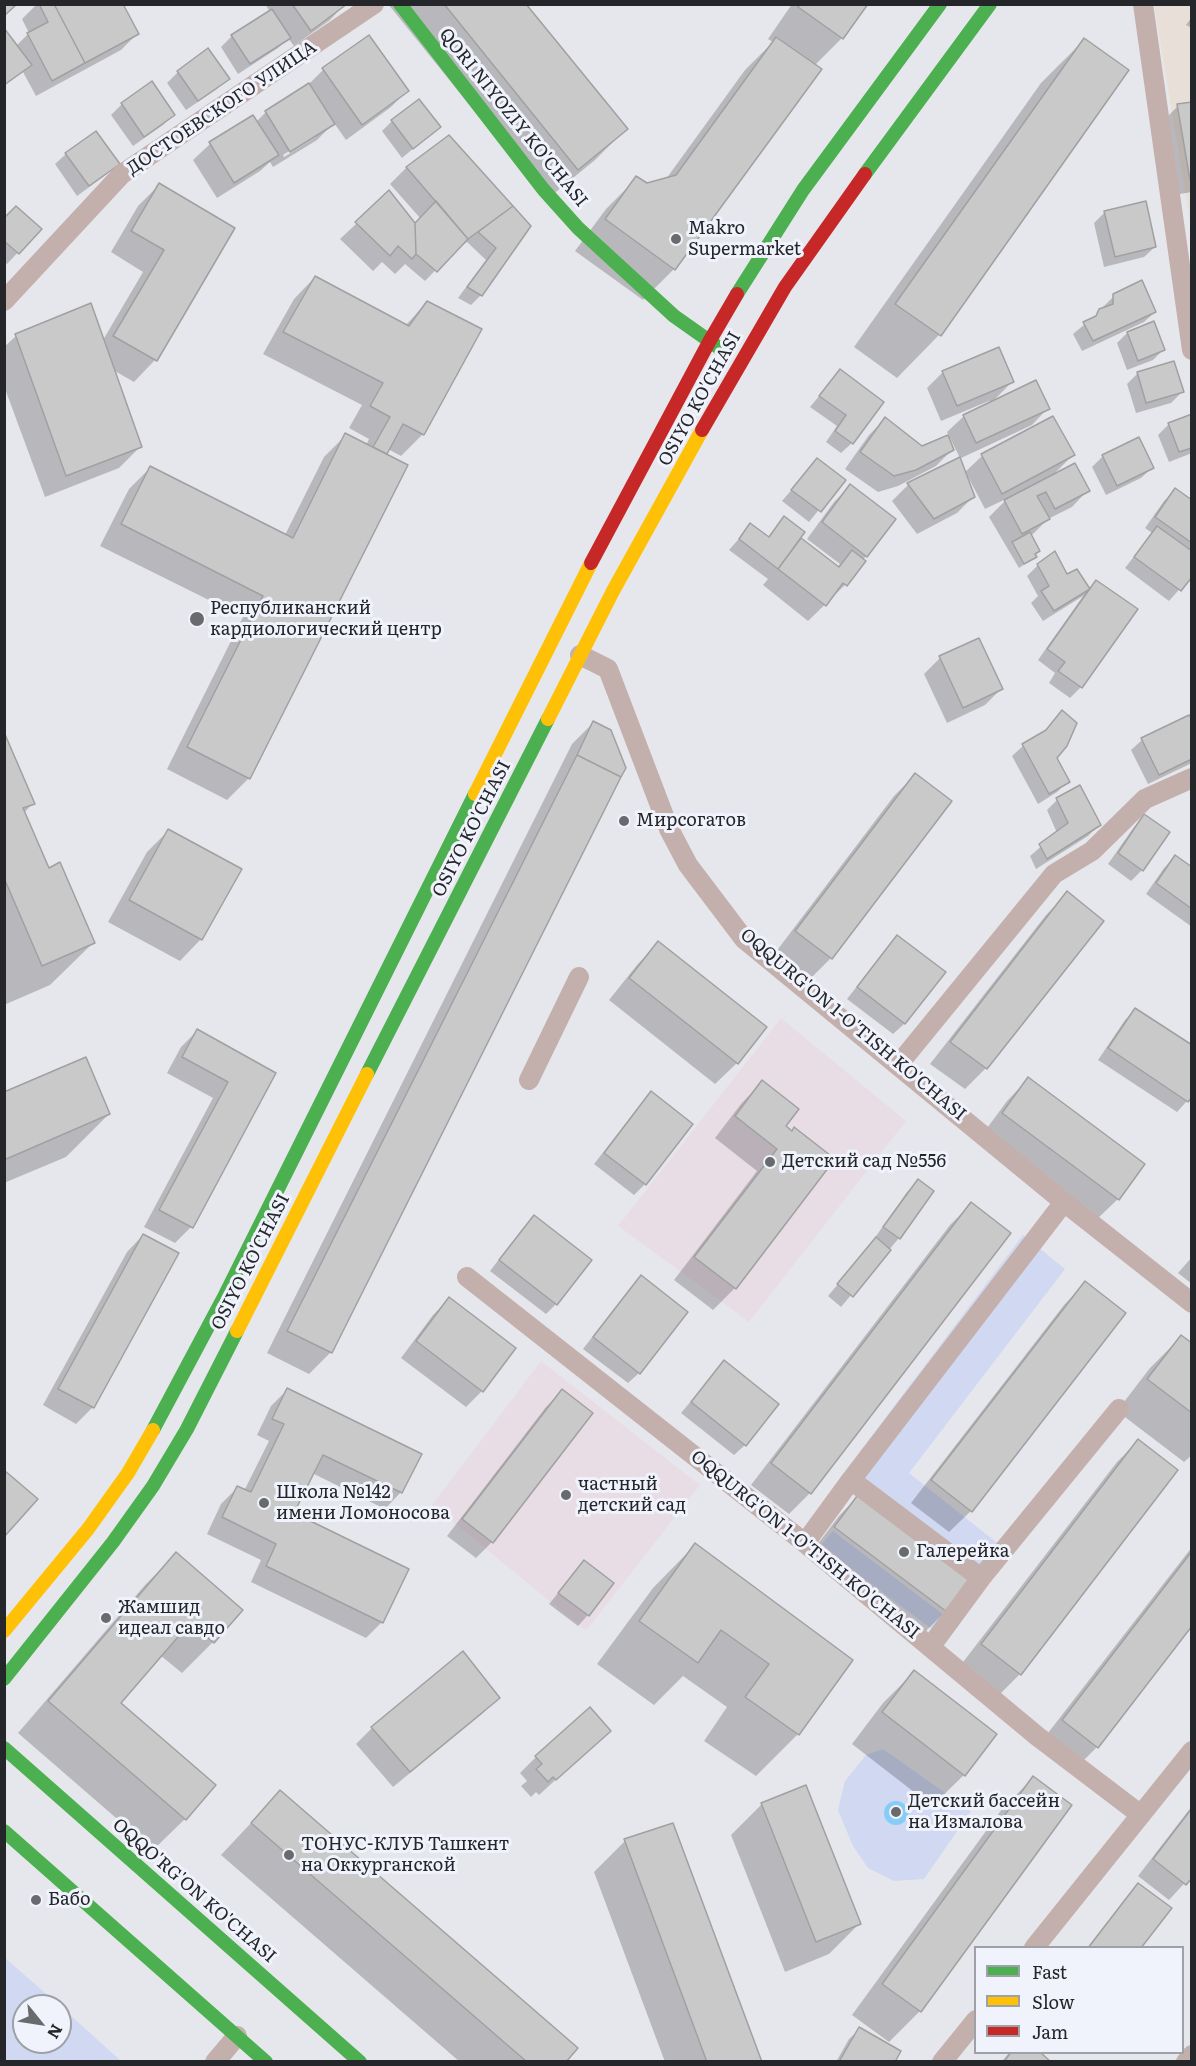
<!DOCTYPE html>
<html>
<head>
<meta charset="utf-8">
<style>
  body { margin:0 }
  #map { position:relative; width:1196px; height:2066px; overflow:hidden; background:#e6e7ec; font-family:Literata,serif }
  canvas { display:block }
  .frame { position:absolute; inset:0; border:6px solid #25262a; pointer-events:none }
  .legend { position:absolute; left:974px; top:1946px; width:210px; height:108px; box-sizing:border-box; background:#f0f3fc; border:2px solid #9fa1a8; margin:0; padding:8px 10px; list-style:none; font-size:18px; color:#25262a }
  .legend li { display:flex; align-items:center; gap:12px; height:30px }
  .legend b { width:30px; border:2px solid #9fa1a8 }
  .north { position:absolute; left:12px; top:1994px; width:60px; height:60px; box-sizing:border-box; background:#f0f3fc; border:2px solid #9fa1a8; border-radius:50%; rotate:120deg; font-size:16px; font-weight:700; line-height:24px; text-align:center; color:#25262a }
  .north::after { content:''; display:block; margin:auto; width:21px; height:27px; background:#696a6e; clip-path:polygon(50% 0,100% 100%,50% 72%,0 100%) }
</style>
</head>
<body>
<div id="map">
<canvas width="1196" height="2066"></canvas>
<div class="frame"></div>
<ul class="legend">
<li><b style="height:8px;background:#4caf50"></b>Fast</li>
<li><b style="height:8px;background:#ffc107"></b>Slow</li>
<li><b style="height:8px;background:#c62828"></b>Jam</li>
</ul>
<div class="north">N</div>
</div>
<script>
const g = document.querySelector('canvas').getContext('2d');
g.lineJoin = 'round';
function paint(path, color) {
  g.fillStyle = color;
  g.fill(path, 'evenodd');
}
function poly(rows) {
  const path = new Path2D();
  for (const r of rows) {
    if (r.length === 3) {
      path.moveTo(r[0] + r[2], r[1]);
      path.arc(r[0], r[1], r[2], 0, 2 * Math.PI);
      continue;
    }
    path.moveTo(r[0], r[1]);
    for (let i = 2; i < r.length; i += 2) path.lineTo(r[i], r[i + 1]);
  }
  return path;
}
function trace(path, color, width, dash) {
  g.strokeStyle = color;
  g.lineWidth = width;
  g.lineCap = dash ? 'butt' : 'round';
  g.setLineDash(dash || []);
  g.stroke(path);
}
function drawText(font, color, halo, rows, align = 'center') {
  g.font = font + ' Literata,serif';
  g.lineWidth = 6;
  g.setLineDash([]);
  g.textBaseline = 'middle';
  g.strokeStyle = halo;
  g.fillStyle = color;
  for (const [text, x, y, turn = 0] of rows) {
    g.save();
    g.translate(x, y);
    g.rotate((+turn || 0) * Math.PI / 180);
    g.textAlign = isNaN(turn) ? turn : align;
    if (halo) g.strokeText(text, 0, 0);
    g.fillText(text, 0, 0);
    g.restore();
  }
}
paint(poly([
  [1154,5,1191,5,1191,227]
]), '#e9dfd9');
paint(poly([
  [781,1018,906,1121,749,1322,618,1226],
  [541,1361,700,1485,586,1631,432,1505]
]), '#e9dde5');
paint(poly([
  [1023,1235,1065,1269,909,1473,1001,1546,981,1573,846,1470],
  [833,1531,944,1615,933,1630,820,1546],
  [883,1749,971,1811,924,1879,894,1881,868,1868,853,1846,838,1810,845,1781,866,1755],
  [4,1957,60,2006,24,2006,24,2042,60,2042,60,2006,121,2061,5,2061]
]), '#d0d8f2');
paint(poly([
  [896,1813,12]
]), '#85cdf6');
paint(poly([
  [37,4,122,4,137,34,121,50,36,96,23,72,4,86,4,30,16,46,29,33,22,19],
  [265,4,345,4,330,20,294,46,288,38,278,48,238,74,221,47,232,36,270,12],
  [388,4,525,4,626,129,595,160,546,200],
  [792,4,866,4,842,38,814,66,674,269,643,300,575,251,606,209,637,178,646,185,666,179,745,70,773,42,768,39],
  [1192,17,1192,28,1186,25],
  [1084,40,1127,71,939,335,897,378,854,347,1041,83],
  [208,51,228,78,217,89,186,110,167,83,178,72],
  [323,70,407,91,391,107,346,140,334,123,317,140,273,167,270,162,260,171,217,198,193,160,210,144,253,117,256,122,266,112,307,86],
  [316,134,316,137,284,157,283,155],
  [151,83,173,115,163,125,133,146,111,115,122,104],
  [1192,103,1192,192,1174,195,1162,122,1178,106],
  [392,121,439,127,402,158,382,131],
  [449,137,512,207,481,295,471,305,458,298,486,260,467,242,453,252,425,281,405,264,395,274,382,262,373,271,340,239,389,193,415,225,421,219,390,184,406,168],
  [66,154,118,164,107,174,77,196,55,164],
  [159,185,233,228,155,360,134,382,113,370,140,447,119,468,45,497,4,386,4,347,16,336,90,305,103,340,143,272,111,252,138,206],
  [1105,212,1155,247,1144,257,1104,267,1094,223],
  [4,219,40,229,7,264,4,261],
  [315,277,405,326,427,302,423,434,401,456,388,449,385,455,249,778,227,800,167,769,243,617,100,546,129,489,150,468,285,535,324,457,346,435,366,445,369,439,349,428,362,405,263,354,294,299],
  [1114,296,1155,312,1144,322,1082,351,1073,334,1103,309,1103,307],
  [1127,333,1163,350,1153,360,1127,370,1117,343],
  [840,371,852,443,841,453,826,442,837,426,810,407],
  [943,372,1012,382,992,402,1048,408,1032,425,959,459,964,473,982,456,1053,418,1073,455,1053,475,1088,490,1072,507,1048,519,1031,536,1035,557,1019,568,989,517,1008,498,985,509,966,473,964,474,973,497,957,513,917,534,892,501,908,485,960,458,950,438,948,439,952,450,936,466,898,486,878,492,845,469,869,435,885,419,922,448,949,436,947,432,964,416,991,403,989,401,941,421,927,388],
  [1138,373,1182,392,1171,403,1136,413,1127,384],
  [1192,416,1192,453,1169,462,1158,435,1169,424],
  [1103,456,1152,468,1141,478,1106,495,1092,467],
  [817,460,843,480,809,522,782,501],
  [850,486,866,556,845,585,808,621,763,585,768,579,729,550,751,525,767,538,784,518,795,544,837,568,840,564,807,539,834,502],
  [1175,490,1192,502,1192,548,1189,551,1192,575,1169,601,1125,568,1152,533,1145,528,1164,501],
  [1038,565,1066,576,1089,590,1096,582,1136,609,1081,687,1070,698,1049,683,1055,673,1038,660,1083,596,1043,621,1031,603,1038,596,1027,576],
  [940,658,1001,689,985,705,947,723,924,674],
  [1062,712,1055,758,1068,781,1057,792,1038,804,1012,756,1023,746,1042,734],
  [1189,717,1192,722,1192,763,1148,784,1131,750,1142,740],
  [593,723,331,1352,309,1374,267,1353,572,744],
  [4,735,33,803,24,813,48,869,93,943,50,985,4,1005],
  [915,775,950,801,831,958,809,980,775,953,894,796],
  [1057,800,1099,825,1088,836,1036,869,1030,856,1057,833,1047,810],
  [1145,816,1142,870,1131,881,1108,864,1134,827],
  [169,830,201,939,180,961,108,922,147,852],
  [1175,857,1192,869,1192,927,1146,894,1164,868],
  [1068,893,986,1068,965,1089,930,1064,1046,915],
  [898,937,943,973,904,1024,893,1034,847,999,887,948],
  [658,943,737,1063,715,1084,609,1000,637,965],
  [1136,1009,1187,1101,1177,1112,1098,1060,1125,1020],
  [197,1031,274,1073,191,1227,175,1243,144,1227,213,1098,167,1073,181,1047],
  [1028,1079,1118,1199,1096,1220,982,1135,1007,1101],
  [762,1082,783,1126,833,1159,735,1288,713,1310,674,1280,757,1171,715,1138,741,1104],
  [651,1093,691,1124,645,1184,634,1195,594,1164,641,1104],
  [4,1094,109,1114,66,1157,4,1183],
  [918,1181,932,1192,899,1238,841,1307,828,1296,875,1240,874,1239,907,1192],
  [971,1204,810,1493,789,1514,751,1485,950,1225],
  [534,1217,556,1304,546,1314,490,1271,523,1228],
  [143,1235,177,1254,93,1407,76,1424,43,1405,127,1252],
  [1192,1257,1192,1284,1178,1273],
  [641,1277,639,1373,628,1383,583,1349,630,1288],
  [1085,1283,971,1511,949,1532,911,1503,1064,1305],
  [449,1299,482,1391,466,1407,401,1358,433,1315],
  [1181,1337,1192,1345,1192,1455,1184,1462,1117,1411,1150,1368],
  [724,1362,745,1445,734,1455,681,1413],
  [287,1390,401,1492,385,1509,312,1473,292,1514,382,1622,366,1638,251,1582,261,1560,207,1534,221,1504,238,1487,244,1491,269,1441,257,1435,271,1406],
  [562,1391,492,1542,476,1558,447,1536,546,1407],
  [1138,1441,1020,1674,999,1695,960,1666,1117,1462],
  [860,1494,946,1611,924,1633,814,1549,839,1516],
  [695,1545,851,1661,798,1734,756,1776,704,1741,727,1707,683,1676,654,1705,597,1664,653,1588],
  [1192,1547,1192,1624,1097,1747,1076,1768,1041,1742],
  [176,1554,240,1610,213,1642,182,1673,160,1655,119,1703,214,1785,185,1819,153,1850,18,1733,145,1585],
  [584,1562,588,1615,578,1626,549,1604],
  [914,1672,964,1775,932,1806,852,1744,883,1703],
  [498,1698,482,1714,393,1787,356,1744,372,1728],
  [609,1731,539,1795,536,1792,531,1797,521,1786,527,1781,520,1773,536,1757],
  [1033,1778,920,2011,889,2042,852,2015,1002,1809],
  [280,1792,564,2062,460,2062,221,1855],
  [762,1804,860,1923,829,1954,785,1972,731,1835],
  [1192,1806,1192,1875,1169,1900,1138,1876],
  [625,1841,760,2062,665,2062,594,1872],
  [1138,1884,1139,1948,1087,1948,1128,1895],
  [860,2029,893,2062,836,2062,849,2039],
  [1010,2052,1038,2052,1049,2062,1001,2062]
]), '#0003');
const building = poly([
  [4,4,17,4,4,16,4,4],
  [39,4,54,4,85,63,52,81,27,33,48,22,39,4],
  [54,4,123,4,139,34,85,63,54,4],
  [292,4,347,4,311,31,292,4],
  [444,4,526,4,628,129,578,170,444,4],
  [800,4,868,4,843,39,798,7,800,4],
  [272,9,291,38,250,64,231,35,272,9],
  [4,28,32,65,4,85,4,28],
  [369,35,409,91,362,125,322,68,369,35],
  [776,37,822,69,675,270,605,219,636,176,647,183,676,175,776,37],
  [1084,38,1129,70,941,336,895,304,1084,38],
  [208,48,230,79,198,101,177,71,208,48],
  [152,81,175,115,144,137,121,103,152,81],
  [309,83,335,124,290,152,265,111,309,83],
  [419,99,441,127,413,149,391,120,419,99],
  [1192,102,1192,180,1190,180,1177,104,1192,102],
  [253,115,279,155,234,183,209,142,253,115],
  [96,131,120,164,89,186,65,153,96,131],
  [449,135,513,206,468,239,406,167,449,135],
  [159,183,235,228,157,361,113,336,164,250,131,231,159,183],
  [389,190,415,223,416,254,412,259,398,246,390,256,355,222,389,190],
  [436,201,468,239,437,272,416,254,415,223,436,201],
  [1146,201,1156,247,1115,257,1104,211,1146,201],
  [16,206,42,229,19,254,4,241,4,218,16,206],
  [513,206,531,226,482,296,467,287,496,248,478,232,513,206],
  [315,276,409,326,427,301,482,329,424,435,403,424,387,454,373,447,390,417,370,406,383,383,283,332,315,276],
  [1142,280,1156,312,1093,341,1083,322,1096,316,1099,309,1113,304,1113,294,1142,280],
  [91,303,142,447,66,476,15,334,91,303],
  [1154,321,1165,350,1138,361,1127,332,1154,321],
  [999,347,1014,382,957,406,942,371,999,347],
  [1174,361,1184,392,1146,403,1137,372,1174,361],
  [840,369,884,402,853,444,835,431,846,415,819,396,840,369],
  [1036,380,1050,409,976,443,963,415,1036,380],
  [1192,414,1192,448,1179,452,1168,423,1192,414],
  [1053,416,1075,455,1002,494,981,454,1053,416],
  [885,417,922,446,948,435,954,450,916,470,894,476,860,452,885,417],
  [345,433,408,465,250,779,187,747,263,596,121,524,150,466,293,538,345,433],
  [1139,437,1154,468,1117,486,1102,455,1139,437],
  [960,457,975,497,934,519,907,483,960,457],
  [817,458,846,480,821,512,791,490,817,458],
  [1075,463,1090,491,1055,509,1046,492,1037,496,1050,519,1022,534,1004,500,1075,463],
  [850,484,896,519,867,557,822,522,850,484],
  [1175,488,1192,500,1192,543,1155,517,1175,488],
  [784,516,805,532,778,569,739,539,750,523,769,537,784,516],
  [1157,526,1192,551,1192,577,1181,591,1134,557,1157,526],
  [1030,532,1040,551,1035,554,1037,557,1024,564,1012,542,1030,532],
  [801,538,839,567,852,550,866,561,847,586,843,583,826,606,778,569,801,538],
  [1055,551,1067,574,1077,569,1090,589,1054,611,1041,591,1049,586,1037,564,1055,551],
  [1096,580,1138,609,1082,688,1058,671,1065,662,1047,649,1096,580],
  [979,638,1003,689,963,708,939,656,979,638],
  [1062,710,1077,723,1067,746,1057,758,1070,782,1049,794,1022,744,1046,730,1062,710],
  [1189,715,1192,719,1192,759,1159,775,1141,738,1189,715],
  [593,721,611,730,626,768,621,777,577,755,593,721],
  [4,732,35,804,23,808,49,868,60,862,95,943,42,966,4,878,4,732],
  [577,755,621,777,332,1353,287,1331,577,755],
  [915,773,952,801,832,959,795,931,915,773],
  [1080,785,1101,825,1047,859,1039,844,1068,823,1056,798,1080,785],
  [1144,814,1170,832,1143,871,1118,853,1144,814],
  [168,829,242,869,202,940,129,900,168,829],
  [1175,855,1192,867,1192,909,1156,883,1175,855],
  [1067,891,1104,921,987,1069,950,1042,1067,891],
  [897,935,946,972,905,1024,857,987,897,935],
  [658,941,767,1027,738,1064,629,978,658,941],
  [1135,1008,1192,1045,1192,1097,1188,1102,1108,1048,1135,1008],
  [197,1029,276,1073,193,1228,159,1210,228,1082,182,1057,197,1029],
  [86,1057,110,1114,4,1160,4,1092,86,1057],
  [1028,1077,1145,1164,1119,1200,1002,1113,1028,1077],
  [762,1080,799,1109,786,1126,792,1131,794,1127,835,1159,736,1289,694,1257,777,1149,735,1116,762,1080],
  [651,1091,693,1124,646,1185,604,1153,651,1091],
  [918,1179,934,1191,900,1239,883,1227,918,1179],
  [971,1202,1011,1233,811,1494,771,1463,971,1202],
  [534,1215,592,1260,557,1305,499,1260,534,1215],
  [143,1234,179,1253,94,1408,58,1389,143,1234],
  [876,1237,891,1250,853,1297,837,1284,876,1237],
  [641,1275,688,1312,640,1374,593,1337,641,1275],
  [1085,1281,1126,1313,972,1512,931,1480,1085,1281],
  [449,1297,516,1348,483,1392,416,1341,449,1297],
  [1181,1335,1192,1343,1192,1413,1147,1379,1181,1335],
  [724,1360,779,1404,746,1446,691,1402,724,1360],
  [287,1388,422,1454,402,1493,323,1455,294,1513,409,1569,383,1623,266,1566,276,1544,222,1517,237,1486,251,1492,284,1424,272,1419,287,1388],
  [562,1389,593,1413,493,1543,462,1519,562,1389],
  [1138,1439,1178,1470,1021,1675,981,1644,1138,1439],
  [4,1470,38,1499,4,1537,4,1470],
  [860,1492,973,1578,947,1612,834,1527,860,1492],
  [695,1543,853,1660,799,1735,745,1697,769,1664,721,1630,698,1663,639,1621,695,1543],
  [1192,1551,1192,1626,1098,1748,1062,1720,1192,1551],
  [176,1552,243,1610,214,1643,190,1623,121,1703,216,1785,186,1820,48,1701,176,1552],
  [584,1560,614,1583,589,1616,558,1593,584,1560],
  [463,1651,500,1698,410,1772,371,1727,463,1651],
  [914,1670,997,1734,965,1776,882,1712,914,1670],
  [590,1707,611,1731,556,1780,553,1777,548,1782,536,1769,542,1764,535,1756,590,1707],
  [1033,1776,1072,1805,921,2012,882,1984,1033,1776],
  [806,1785,861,1924,816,1942,761,1803,806,1785],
  [280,1790,578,2048,566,2062,527,2062,251,1823,280,1790],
  [1192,1808,1192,1878,1186,1885,1153,1859,1192,1808],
  [673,1823,762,2062,707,2062,624,1839,673,1823],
  [1138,1883,1172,1908,1141,1948,1088,1948,1138,1883],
  [859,2027,901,2051,895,2062,843,2062,840,2060,859,2027],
  [1011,2052,1040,2052,1051,2062,1004,2062,1011,2052]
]);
paint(building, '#c9c9c9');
trace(building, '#a0a0a1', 1.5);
trace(poly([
  [1143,4,1192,350],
  [4,301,122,174,374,4],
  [580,655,608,669,669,829,688,865,744,939,1064,1202,1192,1303],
  [898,1065,1054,874,1092,851,1145,799,1192,778],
  [529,1080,579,977],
  [467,1277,805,1543,1037,1736,1141,1815],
  [851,1480,1064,1202],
  [805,1543,851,1480,981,1578,931,1646],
  [981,1578,1119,1409],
  [1034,1948,1192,1751],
  [215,2062,237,2036],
  [942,2062,976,2020],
  [1186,2062,1192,2055]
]), '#c3b0ac', 20);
trace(poly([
  [400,4,543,189,578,228,674,316,725,352],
  [865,174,990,4],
  [737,294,803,190,940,4],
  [367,1074,548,719],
  [153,1430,225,1295,475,794],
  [4,1679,113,1542,153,1486,187,1429,237,1331],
  [4,1748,360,2062],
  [4,1831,266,2062]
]), '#4caf50', 14);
trace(poly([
  [548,719,613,591,702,430],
  [475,794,591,563],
  [237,1331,367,1074],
  [4,1631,88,1529,128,1473,153,1430]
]), '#ffc107', 14);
trace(poly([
  [702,430,785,287,865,174],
  [591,563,709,342,737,294]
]), '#c62828', 14);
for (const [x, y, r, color] of [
  [676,239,6,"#696a6e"],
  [197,619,8,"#696a6e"],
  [624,821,6,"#696a6e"],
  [770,1162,6,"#696a6e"],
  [566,1495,6,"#696a6e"],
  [264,1503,6,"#696a6e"],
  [904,1552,6,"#696a6e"],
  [106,1618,6,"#696a6e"],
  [896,1812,6,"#696a6e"],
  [289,1855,6,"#696a6e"],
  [36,1900,6,"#696a6e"]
]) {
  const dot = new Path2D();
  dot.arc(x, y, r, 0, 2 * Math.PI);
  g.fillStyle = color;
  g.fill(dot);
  trace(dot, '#f0f3fc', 2);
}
drawText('18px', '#25262a', '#f0f3fc', [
  ["ДОСТОЕВСКОГО УЛИЦА",222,108,-34],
  ["QORI NIYOZIY KO'CHASI",513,118,51],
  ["OSIYO KO'CHASI",700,399,-61],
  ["OSIYO KO'CHASI",472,829,-63],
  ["OQQURG'ON 1-O'TISH KO'CHASI",853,1025,40],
  ["OSIYO KO'CHASI",251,1262,-63],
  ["OQQURG'ON 1-O'TISH KO'CHASI",805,1545,39],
  ["OQQO'RG'ON KO'CHASI",194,1891,41]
]);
drawText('18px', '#25262a', '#f0f3fc', [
  ["Makro",688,229],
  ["Supermarket",688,250],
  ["Республиканский",210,609],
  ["кардиологический центр",210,630],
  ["Мирсогатов",636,821],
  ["Детский сад №556",782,1162],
  ["частный",578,1485],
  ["детский сад",578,1506],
  ["Школа №142",276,1493],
  ["имени Ломоносова",276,1514],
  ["Галерейка",916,1552],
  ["Жамшид",118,1608],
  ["идеал савдо",118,1629],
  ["Детский бассейн",908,1802],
  ["на Измалова",908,1823],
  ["ТОНУС-КЛУБ Ташкент",301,1845],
  ["на Оккурганской",301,1866],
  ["Бабо",48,1900]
], 'left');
</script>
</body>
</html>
